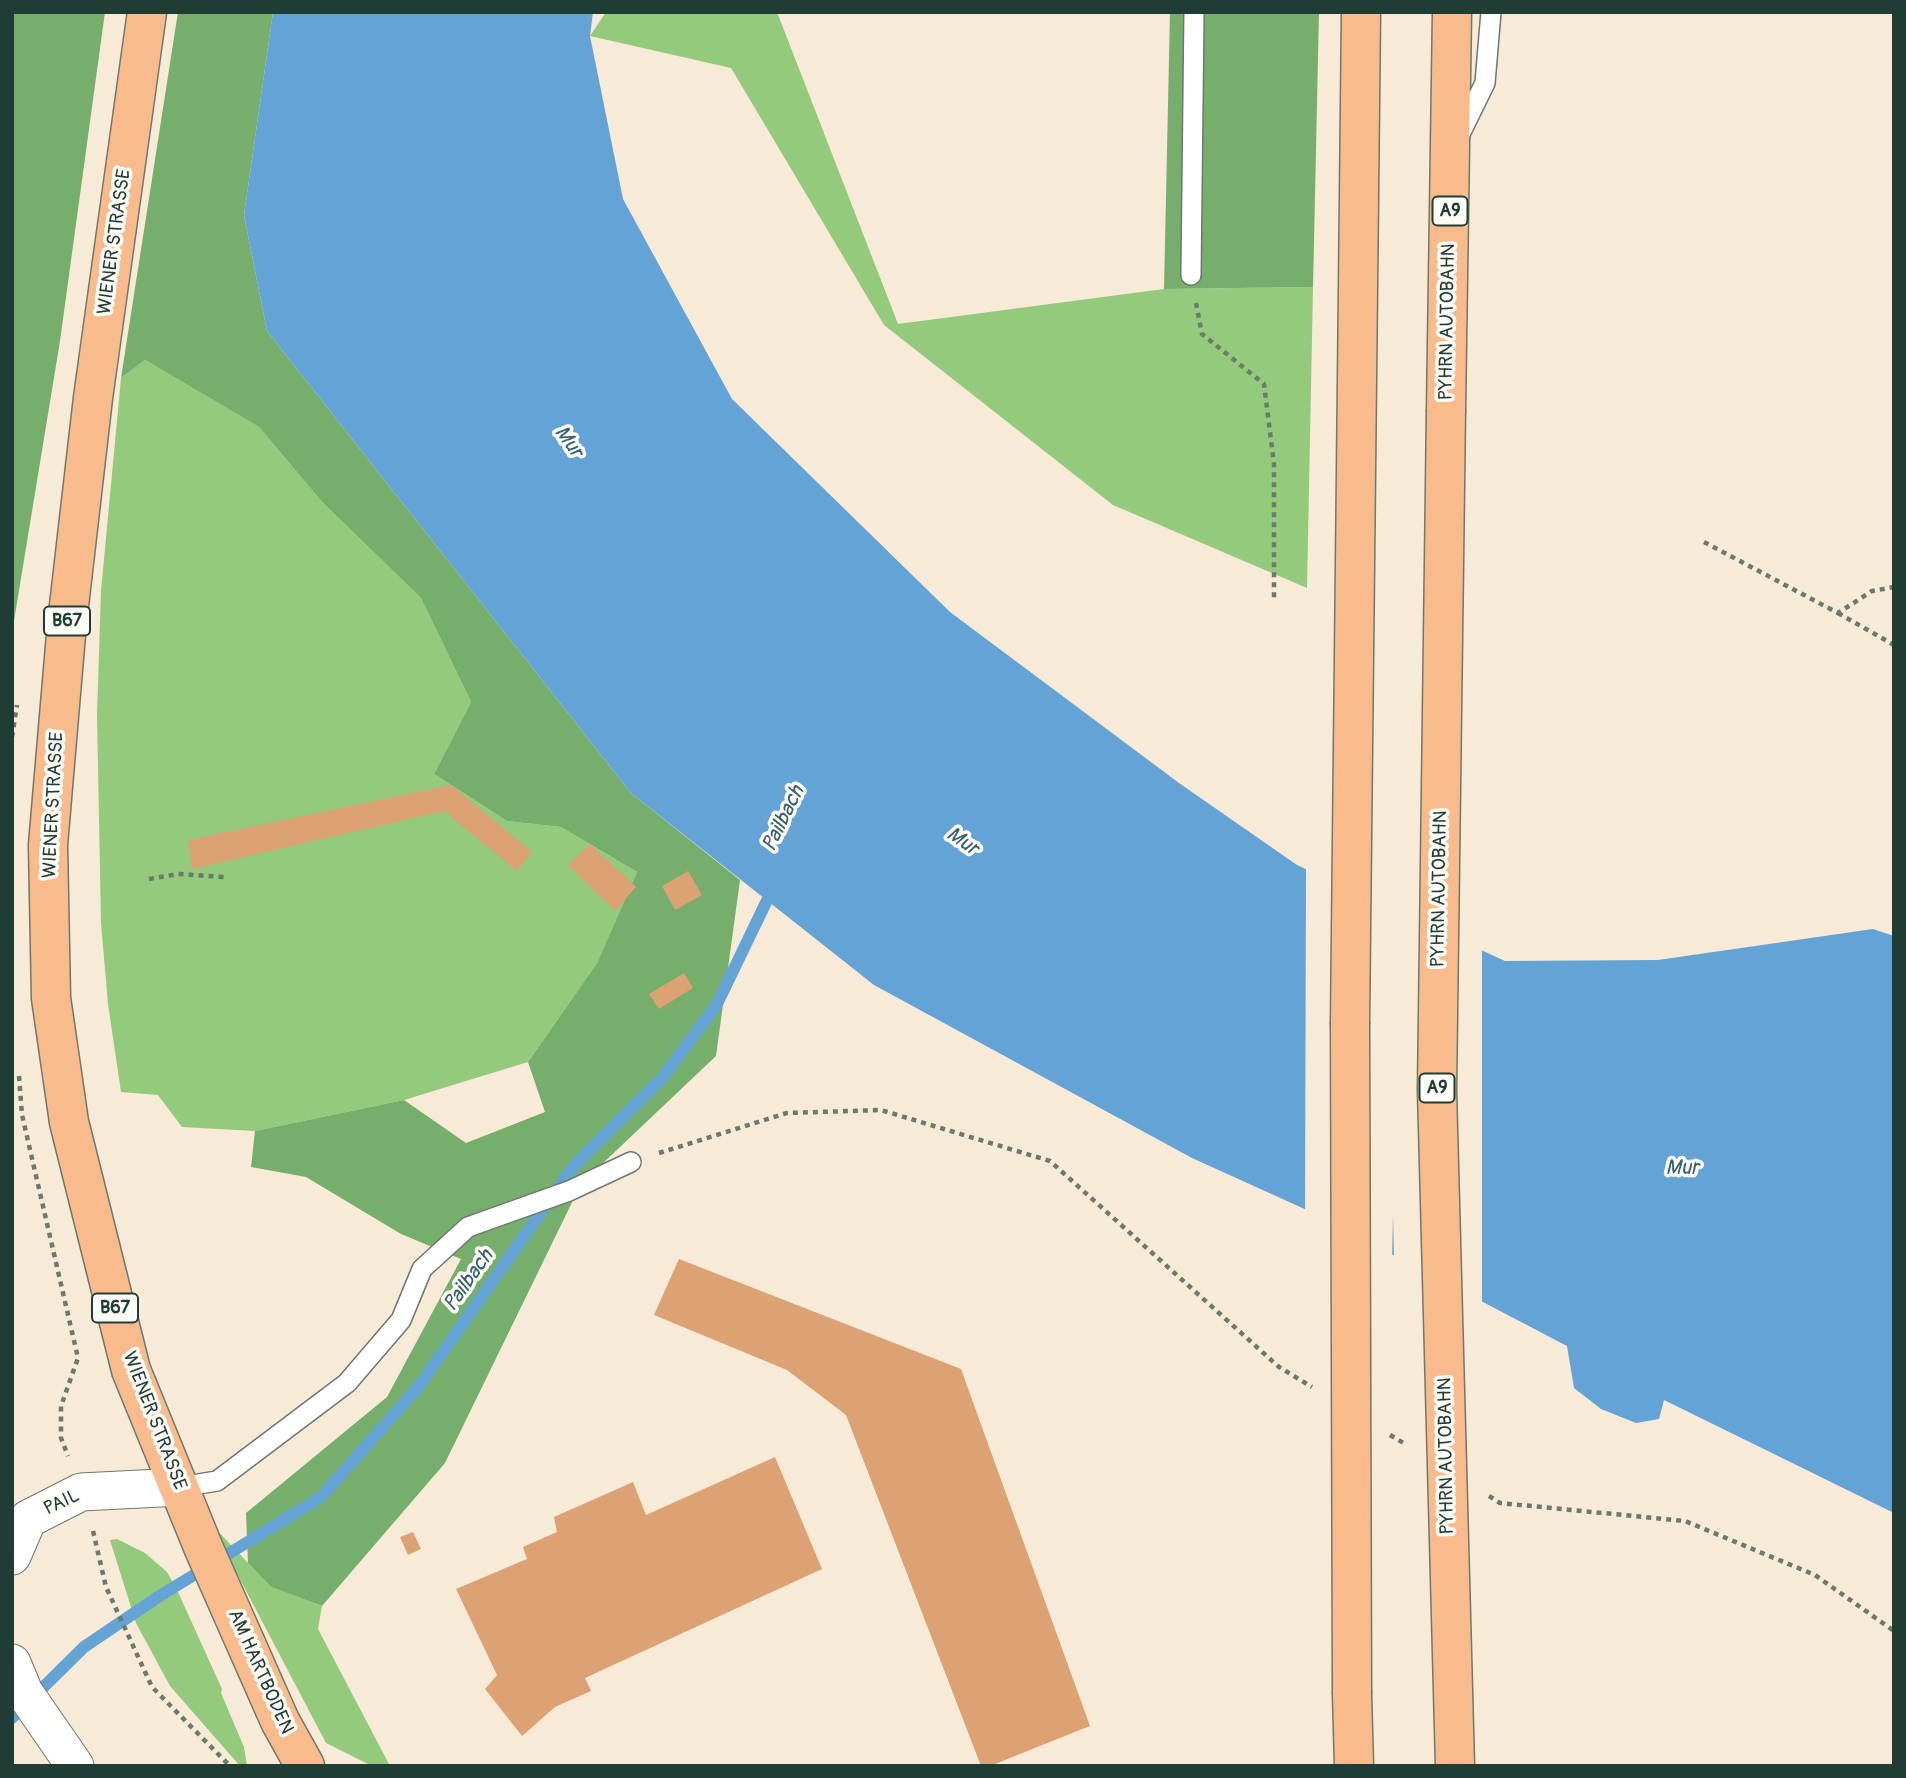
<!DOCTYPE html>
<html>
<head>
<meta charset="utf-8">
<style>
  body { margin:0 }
  #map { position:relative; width:1906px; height:1778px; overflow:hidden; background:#f7ead6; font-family:Pangolin,sans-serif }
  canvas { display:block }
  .frame { position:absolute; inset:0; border:14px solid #1f3d34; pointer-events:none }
</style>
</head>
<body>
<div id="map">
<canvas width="1906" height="1778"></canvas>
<div class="frame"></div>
</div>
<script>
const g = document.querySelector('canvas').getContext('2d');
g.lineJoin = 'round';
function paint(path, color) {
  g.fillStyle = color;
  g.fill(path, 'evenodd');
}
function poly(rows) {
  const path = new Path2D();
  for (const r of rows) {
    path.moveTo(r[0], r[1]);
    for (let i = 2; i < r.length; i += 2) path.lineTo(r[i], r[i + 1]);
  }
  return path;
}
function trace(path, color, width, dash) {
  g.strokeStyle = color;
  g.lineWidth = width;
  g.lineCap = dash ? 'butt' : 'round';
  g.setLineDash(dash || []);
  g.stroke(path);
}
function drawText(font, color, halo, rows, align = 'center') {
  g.font = font + ' Pangolin,sans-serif';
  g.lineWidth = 7;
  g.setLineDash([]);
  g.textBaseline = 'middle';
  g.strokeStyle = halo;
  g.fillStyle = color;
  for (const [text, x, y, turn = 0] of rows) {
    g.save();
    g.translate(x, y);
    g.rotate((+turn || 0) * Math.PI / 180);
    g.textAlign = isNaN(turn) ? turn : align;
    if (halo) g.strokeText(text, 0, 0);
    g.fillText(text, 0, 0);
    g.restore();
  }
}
paint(poly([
  [606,12,777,12,898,324,1164,289,1313,287,1307,588,1113,505,884,325,731,68,590,36],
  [145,360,259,427,322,502,421,598,471,702,434,774,507,821,561,827,637,872,597,963,528,1062,404,1100,255,1131,182,1127,158,1095,121,1092,108,1004,101,923,97,715,101,591,121,378],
  [211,1524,271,1587,322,1606,318,1629,390,1766,372,1766,326,1743],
  [117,1539,145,1553,167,1572,178,1592,222,1689,221,1693,244,1747,247,1766,240,1766,170,1686,136,1623,110,1540]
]), '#93ca7c');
paint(poly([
  [12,12,105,12,60,341,12,633],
  [178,12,273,12,244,215,267,331,631,793,740,880,716,1056,581,1184,445,1463,322,1606,271,1587,248,1563,246,1513,387,1397,461,1259,401,1234,306,1177,251,1167,255,1131,404,1100,466,1143,545,1112,528,1062,597,963,637,872,561,827,507,821,434,774,471,702,421,598,322,502,259,427,145,360,121,378],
  [1170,12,1319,12,1313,287,1164,289]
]), '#76ae6c');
paint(poly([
  [273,12,593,12,590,36,623,199,732,399,950,612,1179,783,1297,865,1505,961,1658,960,1873,929,1894,936,1894,1513,1664,1400,1659,1419,1636,1423,1601,1409,1574,1388,1567,1346,1309,1211,1192,1158,874,985,631,793,267,331,244,215]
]), '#64a3d6');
paint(poly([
  [1306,866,1482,947,1482,1306,1394,1260,1393,1215,1392,1259,1305,1213]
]), '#f7ead6');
trace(poly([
  [12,1718,84,1647,158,1597,321,1497,419,1386,572,1168,663,1077,717,1004,773,888]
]), '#64a3d6', 12);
paint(poly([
  [451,785,532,852,517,871,444,811,192,869,188,840],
  [590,844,636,887,615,911,568,865],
  [688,871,702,895,675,910,662,886],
  [684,973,693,988,659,1009,649,994],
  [679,1259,961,1369,1090,1726,990,1766,981,1766,846,1415,787,1370,654,1315],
  [775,1457,822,1569,585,1678,591,1691,555,1707,522,1736,485,1689,497,1675,456,1589,527,1559,523,1547,557,1532,554,1517,633,1482,646,1515],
  [413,1532,421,1549,408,1555,400,1537]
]), '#dca274');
const lane = poly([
  [1458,138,1485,83,1491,12],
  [1191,275,1194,12],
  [180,1487,217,1481,347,1383,401,1320,422,1269,468,1227,569,1191,631,1162]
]);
const street = poly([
  [12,1556,28,1519,81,1492,180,1487],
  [12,1663,24,1692,75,1766]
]);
const primary = poly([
  [147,12,93,398,67,623,48,845,51,998,69,1122,131,1370,204,1549,280,1721,305,1766]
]);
const highway = poly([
  [1446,410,1452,12],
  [1350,1022,1361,12],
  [1352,1694,1354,1766]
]);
trace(lane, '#6b7a6d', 22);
trace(street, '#6b7a6d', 39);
trace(primary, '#6b7a6d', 41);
trace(highway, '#6b7a6d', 41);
trace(poly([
  [1196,303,1202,334,1264,384,1274,464,1274,598],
  [1704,542,1838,613,1872,591,1894,587],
  [1838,613,1894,645],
  [12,737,17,705],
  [149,879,178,874,224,877],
  [19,1076,22,1115,78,1358,61,1406,61,1438,68,1456],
  [659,1153,787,1113,881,1110,1050,1161,1279,1367,1312,1387],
  [1390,1435,1407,1445],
  [1489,1496,1500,1503,1685,1521,1815,1575,1894,1631],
  [93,1531,106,1587,152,1687,230,1766]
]), '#6b7a6d', 4.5, [5, 5]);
trace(lane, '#fff', 19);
trace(street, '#fff', 37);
trace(primary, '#fabb8c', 38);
trace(highway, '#fabb8c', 38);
const highwayBridge = poly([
  [1446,410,1437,1090,1455,1766],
  [1350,1022,1352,1694]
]);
trace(highwayBridge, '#6b7a6d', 41, []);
trace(highwayBridge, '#fabb8c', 38);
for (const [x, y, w] of [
  [1450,211,35],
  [67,621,46],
  [1437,1088,35],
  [115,1308,46]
]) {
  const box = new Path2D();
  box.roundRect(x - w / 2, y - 14.5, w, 29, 5);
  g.fillStyle = '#fdfcf7';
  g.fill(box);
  trace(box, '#1f3d34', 2);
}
drawText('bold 18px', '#1f3d34', null, [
  ["A9",1450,211],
  ["B67",67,621],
  ["A9",1437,1088],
  ["B67",115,1308]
]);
drawText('19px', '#1f3d34', '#fdfcf7', [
  ["WIENER STRASSE",115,242,-82],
  ["PYHRN AUTOBAHN",1448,322,-89],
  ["WIENER STRASSE",54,805,-87],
  ["PYHRN AUTOBAHN",1440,889,-89],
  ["WIENER STRASSE",154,1421,69],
  ["PYHRN AUTOBAHN",1447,1456,-91],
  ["PAIL",62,1503,-25],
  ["AM HARTBODEN",260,1672,66]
]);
drawText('italic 21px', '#37616d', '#fdfcf7', [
  ["Mur",568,442,54],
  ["Pailbach",784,819,-64],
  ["Mur",962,842,34],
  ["Mur",1682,1169],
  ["Pailbach",469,1281,-55]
]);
</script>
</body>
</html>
